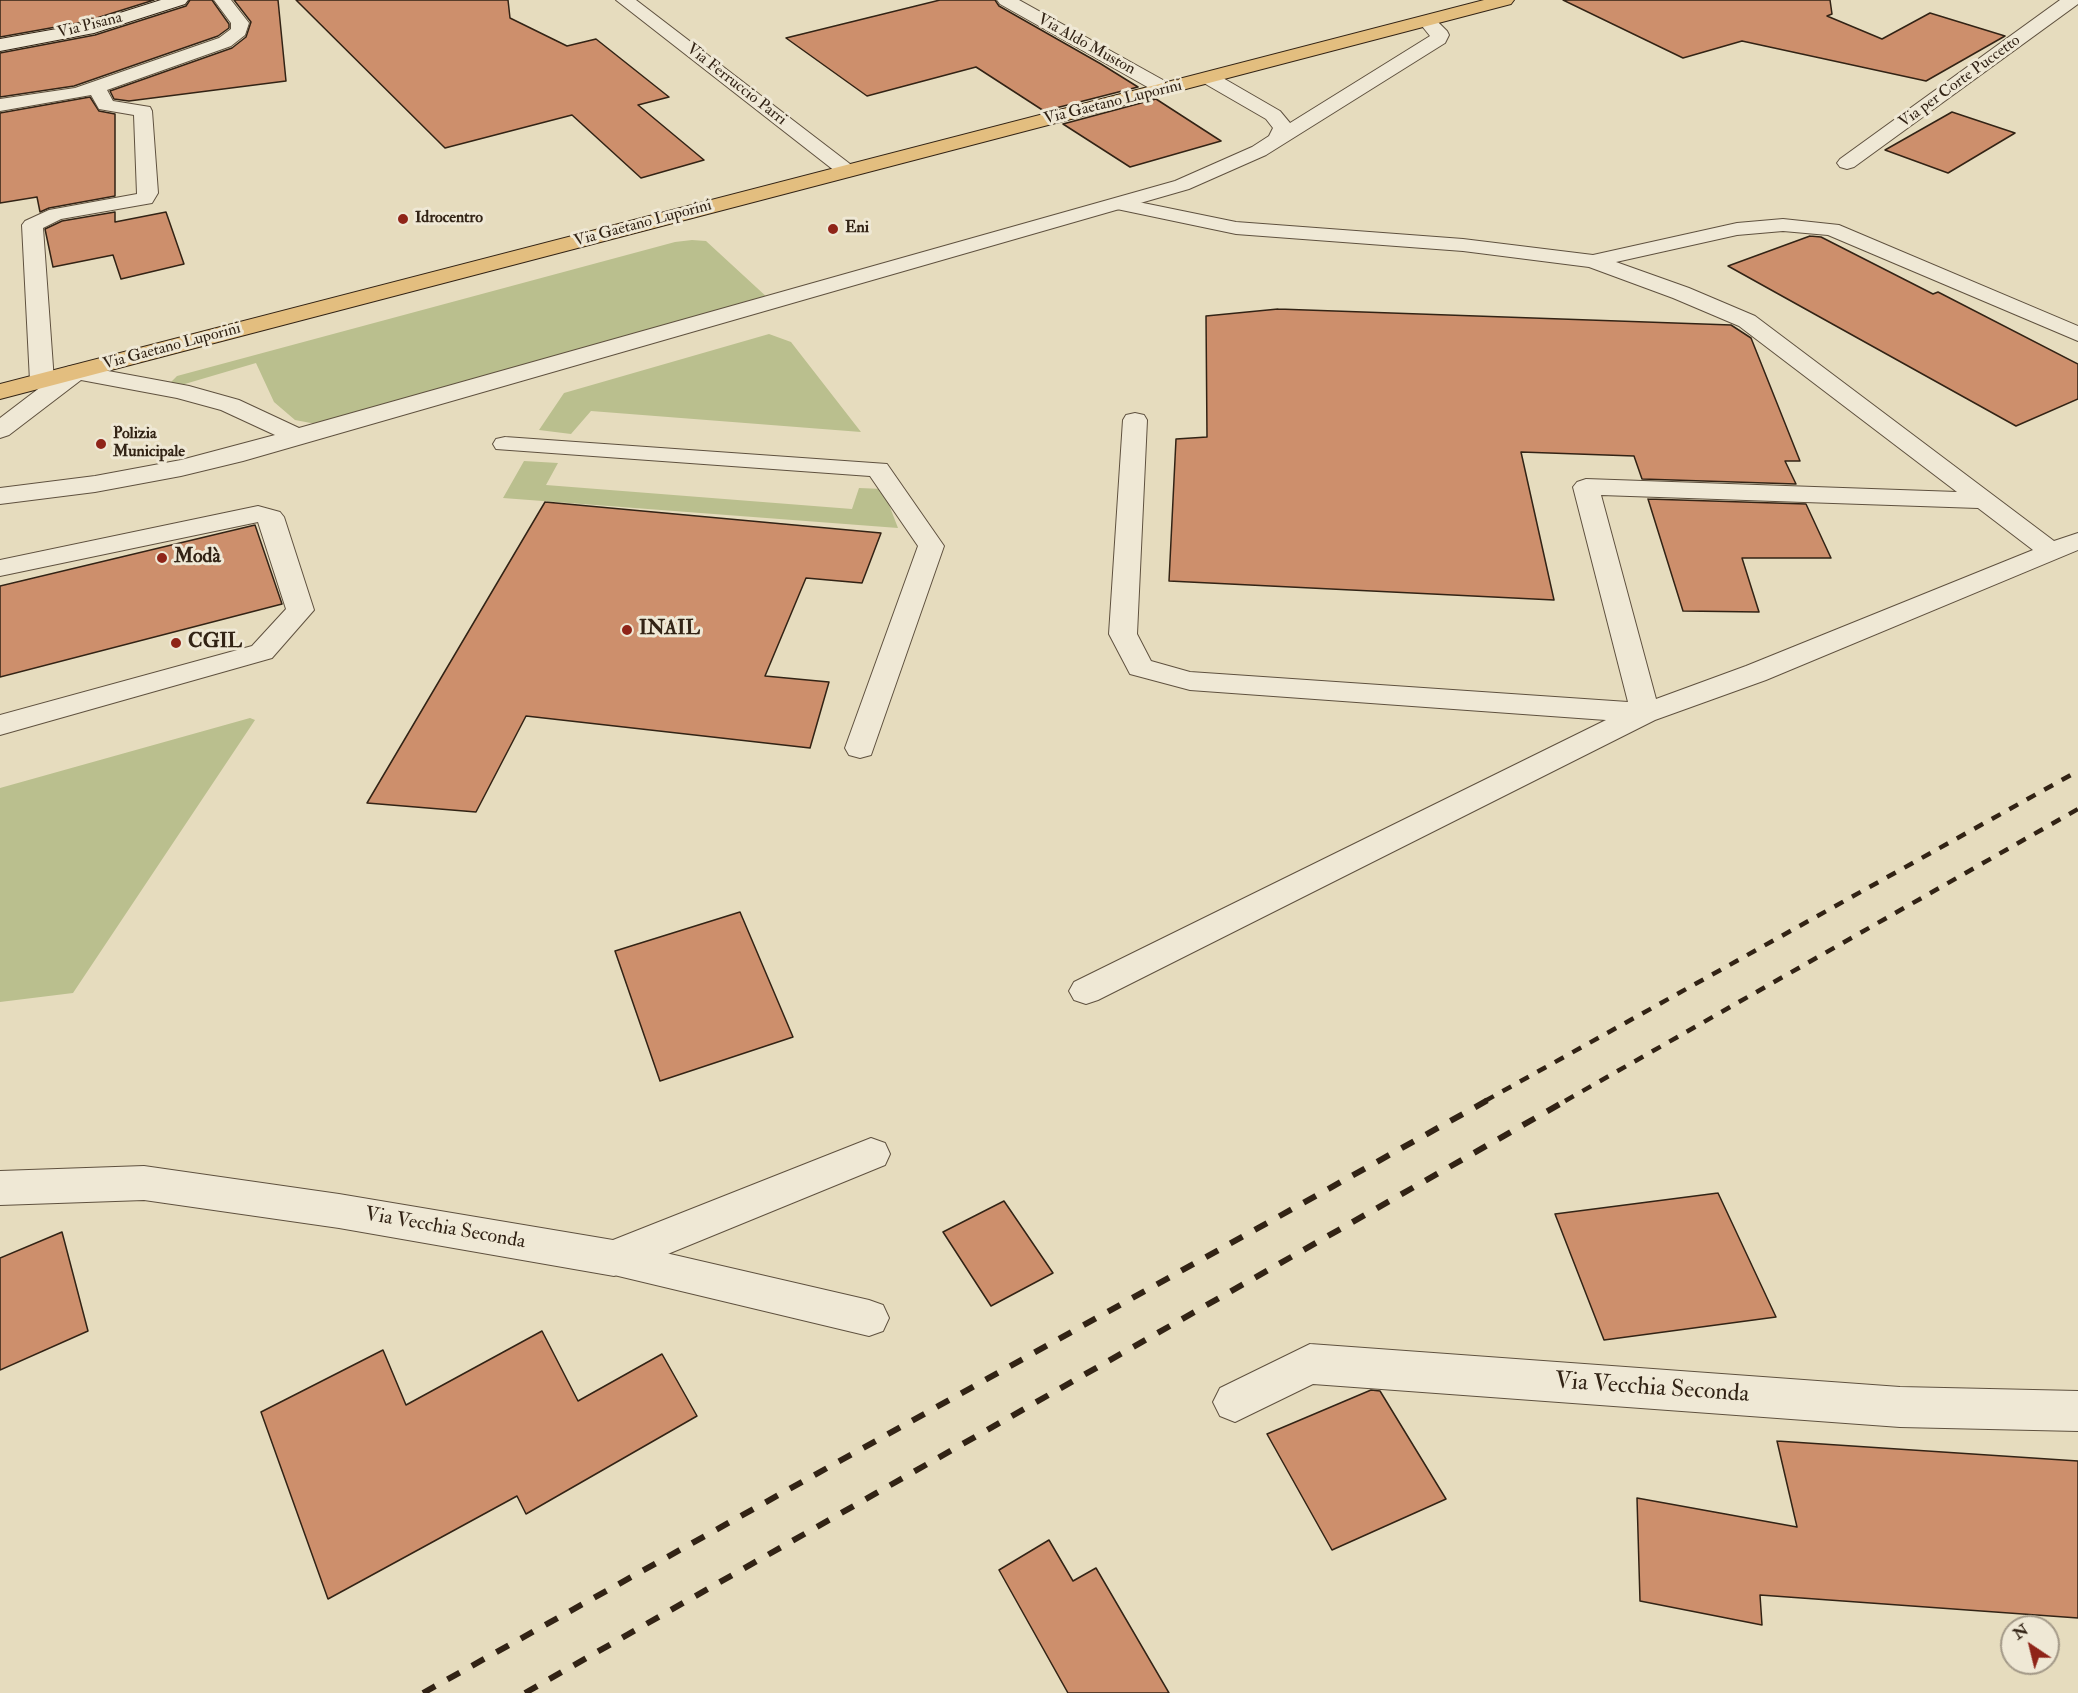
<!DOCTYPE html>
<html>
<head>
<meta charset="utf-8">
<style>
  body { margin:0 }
  #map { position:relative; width:2078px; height:1693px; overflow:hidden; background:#e6dcbe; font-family:"IM FELL Double Pica",serif }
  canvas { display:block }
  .north { position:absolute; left:2000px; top:1615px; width:60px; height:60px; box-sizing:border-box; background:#efe8d5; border:2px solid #a39988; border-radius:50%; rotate:325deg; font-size:16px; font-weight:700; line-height:24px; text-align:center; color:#322315 }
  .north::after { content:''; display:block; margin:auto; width:21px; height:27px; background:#8f2418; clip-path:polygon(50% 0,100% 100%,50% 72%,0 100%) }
</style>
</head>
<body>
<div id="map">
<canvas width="2078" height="1693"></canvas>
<div class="north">N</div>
</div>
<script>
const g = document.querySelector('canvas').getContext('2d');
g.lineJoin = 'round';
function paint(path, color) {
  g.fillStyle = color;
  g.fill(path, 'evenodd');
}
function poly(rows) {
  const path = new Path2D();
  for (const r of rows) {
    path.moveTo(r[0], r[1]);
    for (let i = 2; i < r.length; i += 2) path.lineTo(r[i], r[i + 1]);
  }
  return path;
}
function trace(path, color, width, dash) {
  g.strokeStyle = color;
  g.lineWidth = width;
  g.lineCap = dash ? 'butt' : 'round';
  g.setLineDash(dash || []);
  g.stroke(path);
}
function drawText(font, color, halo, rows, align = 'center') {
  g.font = font + ' "IM FELL Double Pica",serif';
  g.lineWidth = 6;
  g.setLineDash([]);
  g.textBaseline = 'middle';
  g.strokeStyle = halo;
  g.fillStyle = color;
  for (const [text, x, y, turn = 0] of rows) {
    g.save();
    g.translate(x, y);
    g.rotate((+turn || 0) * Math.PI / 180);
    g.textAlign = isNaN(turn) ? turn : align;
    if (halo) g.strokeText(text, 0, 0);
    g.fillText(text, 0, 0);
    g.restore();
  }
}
paint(poly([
  [692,240,706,241,769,299,316,424,295,420,274,402,256,363,178,386,171,382,177,376,675,242],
  [769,334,791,342,861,432,591,411,571,434,539,430,564,393],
  [524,461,558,463,546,485,852,509,859,488,883,489,898,528,503,498],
  [250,718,255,720,73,993,0,1002,0,788]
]), '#babf8e');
const building = poly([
  [0,0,154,0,84,22,0,37,0,0],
  [190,0,212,0,229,24,229,28,218,36,74,86,0,97,0,53,95,35,186,6,190,0],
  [234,0,278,0,286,81,129,101,114,99,110,91,232,48,246,37,251,22,234,0],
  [296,0,508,0,510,18,567,46,596,39,669,97,638,105,704,160,641,178,572,115,445,148,296,0],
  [940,0,995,0,999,6,1101,64,1138,87,1044,111,976,67,867,96,786,38,940,0],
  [1563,0,1830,0,1832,14,1827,16,1882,39,1930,13,2005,36,1926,81,1742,41,1683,58,1563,0],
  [90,97,99,111,115,114,115,196,49,208,40,212,37,197,0,203,0,113,90,97],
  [1156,99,1221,141,1130,167,1063,124,1156,99],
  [1952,112,2015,133,1948,173,1885,150,1952,112],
  [115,212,115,222,166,212,184,264,121,279,113,255,53,267,45,229,62,221,115,212],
  [1810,236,1821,237,1933,294,1938,292,2078,364,2078,399,2016,426,1728,266,1810,236],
  [1278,309,1731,325,1751,338,1800,461,1785,461,1796,484,1642,479,1634,456,1521,452,1554,600,1169,581,1176,439,1207,437,1206,316,1278,309],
  [1648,499,1806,504,1831,558,1742,558,1759,612,1683,611,1648,499],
  [545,502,881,533,862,583,806,578,765,676,829,682,810,748,526,716,476,812,367,803,545,502],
  [255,525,282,604,0,677,0,586,255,525],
  [740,912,793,1037,660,1081,615,951,740,912],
  [1718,1193,1776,1317,1604,1340,1555,1214,1718,1193],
  [1004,1201,1053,1273,991,1306,943,1232,1004,1201],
  [62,1232,88,1331,0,1370,0,1258,62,1232],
  [542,1331,578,1401,662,1354,697,1416,526,1514,517,1496,328,1599,261,1412,383,1350,406,1405,542,1331],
  [1371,1390,1380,1391,1446,1499,1332,1550,1267,1434,1371,1390],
  [1777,1441,2078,1461,2078,1618,1760,1595,1762,1625,1640,1601,1637,1498,1797,1527,1777,1441],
  [1049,1540,1073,1581,1096,1568,1169,1693,1068,1693,999,1570,1049,1540]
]);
paint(building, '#cd8f6c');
trace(building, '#322315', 1.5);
const lane = poly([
  [214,0,231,0,249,23,245,35,231,46,107,90,113,101,150,107,152,111,158,193,152,203,61,219,43,228,54,381,50,386,42,388,34,386,30,381,22,225,25,221,49,210,137,194,134,115,99,109,91,95,0,111,0,99,75,88,219,38,231,29,231,23,214,0],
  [1119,198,1236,222,1463,239,1593,255,1737,223,1783,219,1839,225,2078,326,2078,341,1828,235,1783,231,1737,235,1616,262,1689,288,1755,316,2054,541,2078,533,2078,550,1766,680,1655,720,1098,1000,1086,1004,1074,1000,1069,991,1074,982,1606,720,1190,690,1130,674,1109,634,1123,420,1126,415,1135,413,1144,415,1147,420,1137,634,1151,661,1190,672,1628,702,1573,487,1577,482,1586,479,1957,492,1739,326,1673,298,1589,267,1463,251,1236,234,1112,208,1109,204,1112,200,1119,198],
  [1601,495,1978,508,2033,550,1746,666,1656,699,1601,495],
  [505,437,887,464,944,546,871,755,860,758,849,755,845,748,918,546,870,476,496,449,493,444,496,439,505,437],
  [258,506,280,512,284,517,314,610,272,658,0,735,0,715,252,646,286,609,258,522,0,576,0,560,258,506],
  [614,1241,869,1300,883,1305,889,1318,883,1331,869,1336,614,1275,600,1270,595,1258,600,1246,614,1241]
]);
const street = poly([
  [616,0,636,0,854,167,857,171,854,175,847,177,840,175,616,0],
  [997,0,1019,0,1172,85,1175,89,1172,93,1165,95,1158,93,1000,4,997,0],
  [2060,0,2078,0,2078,4,1854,167,1847,169,1840,167,1837,163,1840,159,2060,0],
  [1427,16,1433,17,1447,31,1449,35,1445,43,1266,155,1189,189,243,461,181,476,95,492,0,504,0,488,95,476,181,460,275,435,221,410,177,398,81,380,9,435,0,438,0,418,67,367,76,365,189,386,239,400,299,428,1175,181,1252,147,1269,136,1273,128,1266,119,1202,82,1199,78,1202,74,1216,74,1280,111,1290,123,1430,36,1418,21,1421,17,1427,16],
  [871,1138,885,1143,890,1154,885,1165,614,1276,339,1228,144,1200,0,1205,0,1171,144,1166,339,1194,613,1240,871,1138],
  [1310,1344,1900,1387,2078,1391,2078,1431,1900,1427,1313,1384,1235,1422,1220,1416,1213,1402,1220,1388,1310,1344]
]);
const secondary = poly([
  [161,0,188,0,185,4,94,33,0,51,0,39,85,24,161,0]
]);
const primary = poly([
  [1484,0,1514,0,1511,4,0,399,0,384,1484,0]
]);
trace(lane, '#5f513f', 2);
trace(street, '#5f513f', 2);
trace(secondary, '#322315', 2);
trace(primary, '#322315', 2);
paint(lane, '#efe8d5');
paint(street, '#efe8d5');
paint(secondary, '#efe8d5');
paint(primary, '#e3be7f');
trace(poly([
  [1485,1101,2078,771],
  [1565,1101,2078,809]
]), '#322315', 4.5, [10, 10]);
trace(poly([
  [423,1693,1488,1100],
  [525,1693,1567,1100]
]), '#322315', 6, [14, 14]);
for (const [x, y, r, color] of [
  [403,219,6,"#8f2418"],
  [833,229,6,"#8f2418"],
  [101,444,6,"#8f2418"],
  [162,558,6,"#8f2418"],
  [627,630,6,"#8f2418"],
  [176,643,6,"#8f2418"]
]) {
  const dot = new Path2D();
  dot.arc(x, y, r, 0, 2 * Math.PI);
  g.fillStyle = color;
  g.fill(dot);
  trace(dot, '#efe8d5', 2);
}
drawText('16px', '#322315', '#efe8d5', [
  ["Via Pisana",90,26,-14],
  ["Via Aldo Muston",1086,45,29],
  ["Via per Corte Puccetto",1960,82,-36],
  ["Via Ferruccio Parri",736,85,38],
  ["Via Gaetano Luporini",1113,103,-14],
  ["Via Gaetano Luporini",643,224,-15],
  ["Via Gaetano Luporini",172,347,-15]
]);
drawText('bold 16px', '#322315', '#efe8d5', [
  ["Idrocentro",415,219],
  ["Eni",845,229],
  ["Polizia",113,435],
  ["Municipale",113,453]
], 'left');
drawText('bold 20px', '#322315', '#efe8d5', [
  ["Modà",174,558],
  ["INAIL",639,630],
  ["CGIL",188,643]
], 'left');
drawText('20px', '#322315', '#efe8d5', [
  ["Via Vecchia Seconda",445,1229,10]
]);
drawText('24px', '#322315', '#efe8d5', [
  ["Via Vecchia Seconda",1652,1389,4]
]);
</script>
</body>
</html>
